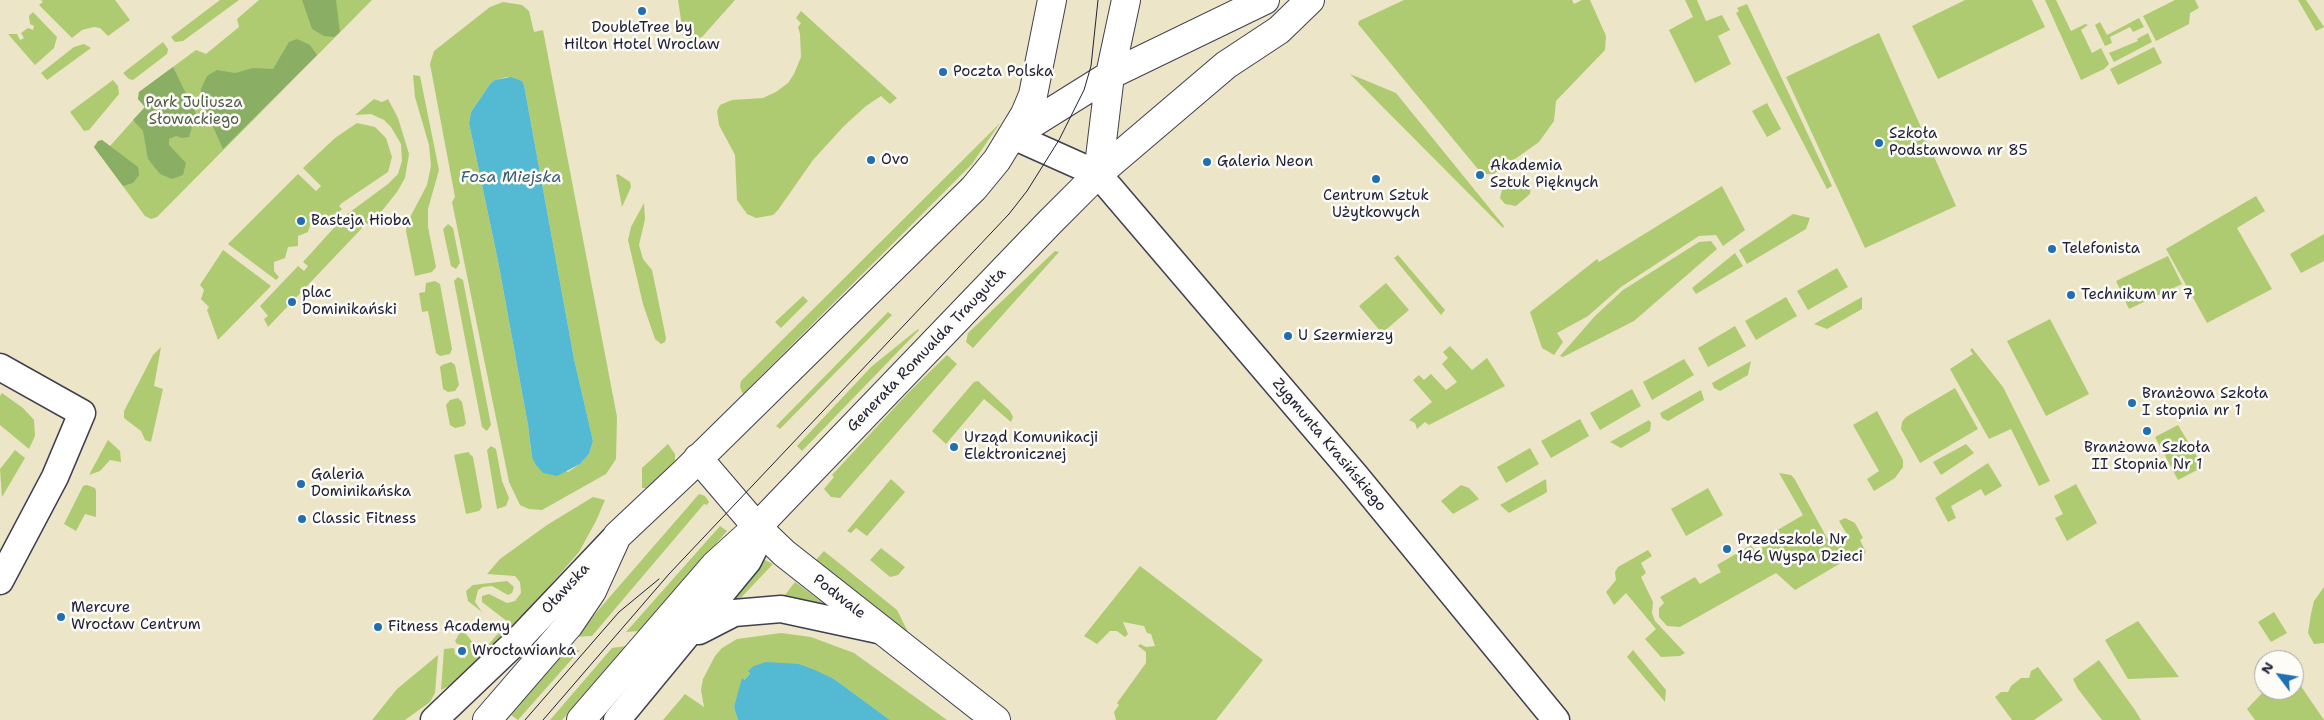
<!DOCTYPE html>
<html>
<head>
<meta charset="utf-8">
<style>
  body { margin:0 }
  #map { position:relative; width:2324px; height:720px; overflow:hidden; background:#ede5c7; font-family:"Shantell Sans",sans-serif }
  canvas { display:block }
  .north { position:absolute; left:2254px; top:650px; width:50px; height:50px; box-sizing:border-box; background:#fdfcf7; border:1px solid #a5a5ac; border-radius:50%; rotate:301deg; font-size:14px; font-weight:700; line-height:20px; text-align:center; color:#22223b }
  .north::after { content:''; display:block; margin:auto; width:18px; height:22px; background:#1f6fb2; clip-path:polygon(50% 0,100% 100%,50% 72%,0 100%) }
</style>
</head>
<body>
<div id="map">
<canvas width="2324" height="720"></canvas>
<div class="north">N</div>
</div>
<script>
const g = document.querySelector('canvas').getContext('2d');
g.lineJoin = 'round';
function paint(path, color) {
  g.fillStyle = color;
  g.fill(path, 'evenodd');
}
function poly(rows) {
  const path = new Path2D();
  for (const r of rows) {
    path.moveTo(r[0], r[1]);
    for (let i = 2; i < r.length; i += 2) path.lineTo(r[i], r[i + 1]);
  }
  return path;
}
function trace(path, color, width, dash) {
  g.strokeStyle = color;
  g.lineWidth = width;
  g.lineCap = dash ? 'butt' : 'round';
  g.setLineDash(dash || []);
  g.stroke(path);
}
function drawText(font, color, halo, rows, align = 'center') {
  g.font = font + ' "Shantell Sans",sans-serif';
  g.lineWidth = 5;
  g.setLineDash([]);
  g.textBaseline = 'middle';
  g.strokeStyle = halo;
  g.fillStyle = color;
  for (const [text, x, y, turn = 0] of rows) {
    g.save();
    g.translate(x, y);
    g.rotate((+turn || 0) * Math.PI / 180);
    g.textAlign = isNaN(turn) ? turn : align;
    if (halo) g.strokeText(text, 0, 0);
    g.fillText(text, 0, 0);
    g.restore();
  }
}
paint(poly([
  [41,0,115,0,130,20,108,36,100,28,94,27,82,30,72,38,39,5,43,2],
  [220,0,239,0,183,41,175,42,171,37],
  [259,0,372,0,157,217,151,219,145,216,94,147,96,144,102,140,110,146,145,107,138,99,139,92,196,50,206,54,239,27,237,19],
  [678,0,735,0,702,37,693,40,688,39,683,33],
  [1404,0,1572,0,1574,4,1582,0,1590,0,1606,36,1605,50,1556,101,1554,121,1539,142,1494,174,1482,174,1358,24,1359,21],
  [1685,0,1697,0,1706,21,1722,15,1730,30,1718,36,1731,64,1695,83,1669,30,1693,17],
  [1965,0,2032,0,2045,27,1938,79,1912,26],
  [2045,0,2056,0,2071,31,2085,24,2088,25,2081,30,2092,53,2101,48,2109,64,2104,69,2081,80],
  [2175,0,2195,0,2199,8,2190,13,2189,24,2156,41,2143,16],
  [2298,0,2306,0,2324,27,2316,31],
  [503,2,522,5,529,11,534,32,543,30,617,417,616,459,606,474,542,510,529,509,520,505,509,482,452,202,455,197,430,64,434,51,490,7],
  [507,77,522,81,524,85,574,359,593,441,589,454,580,464,568,472,532,457,528,425,498,261,469,123,471,112,490,84,495,80],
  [1747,4,1832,186,1827,189,1736,13,1739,11,1737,8],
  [801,11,897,98,890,104,881,96,866,106,844,126,813,160,778,210,773,215,756,218,747,214,737,200,735,155,719,125,717,111,720,105,732,100,763,98,776,92,788,83,794,74,801,57,800,34,798,27,801,23,796,18],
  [33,12,57,37,54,48,35,65,8,34,17,34,20,40,24,38,21,33,28,28,33,30,34,26,30,24,29,16],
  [2139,18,2144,27,2133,32,2130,27,2110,37,2112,43,2105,46,2095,25,2100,22,2107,35],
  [1879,33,1956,206,1865,248,1786,77],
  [2148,33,2152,42,2114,62,2109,53,2138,41,2137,39],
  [163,42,168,49,167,54,133,80,129,79,123,73],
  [84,44,91,48,47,80,41,73,74,47],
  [2154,47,2162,63,2118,85,2110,69],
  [1350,74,1396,93,1504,226,1503,228],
  [413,75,420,76,439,170,428,209,428,227,436,267,432,272,415,276,406,231,407,223,427,185,431,166,429,145,415,97],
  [113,80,118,86,119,94,89,130,84,131,70,112],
  [374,99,382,102,388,99,398,118,409,154,405,178,397,192,377,217,364,226,268,327,264,319,268,316,260,306,298,266,304,271,308,266,303,262,341,220,347,226,351,221,346,215,388,184,398,174,402,161,401,144,391,127,384,120,371,114,355,115],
  [1767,103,1781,129,1767,137,1752,111],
  [357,123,375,127,386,138,392,157,388,172,342,203,339,206,342,209,326,225,320,220,311,222,308,232,298,236,298,246,288,247,285,258,274,262,274,271,279,277,276,280,228,244,298,174,316,191,321,186,303,168,335,138],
  [1000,123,972,164,743,394,740,387,741,381],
  [618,174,630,182,631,187,622,207,616,175],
  [1523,177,1531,184,1530,194,1516,206,1505,204,1500,198,1502,190,1517,178],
  [1722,186,1745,230,1723,246,1716,235,1699,236,1621,287,1588,316,1557,333,1563,342,1554,355,1542,348,1530,312,1597,259,1599,262],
  [2256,196,2265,211,2237,228,2272,289,2207,323,2166,249],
  [644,203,645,219,639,245,643,259,652,270,666,338,665,342,661,344,655,339,643,304,628,240,631,227],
  [1793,214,1810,218,1806,229,1747,264,1739,250],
  [448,224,453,228,460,263,456,269,451,266,443,229],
  [2324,234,2324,261,2301,273,2290,254],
  [1711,241,1717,249,1634,321,1563,357,1560,356,1595,316,1623,290,1699,242],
  [223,250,271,286,218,340,207,310,209,307,201,299,204,290,200,285],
  [1055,251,1059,252,973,348,966,342,968,333],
  [1735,253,1743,266,1696,294,1692,288],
  [1398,255,1445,310,1441,315,1394,258],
  [2168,256,2182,284,2129,309,2116,281],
  [1837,268,1848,287,1808,310,1797,291],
  [458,277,463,280,491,425,487,431,482,427,454,281],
  [435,281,440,284,452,349,450,354,440,356,436,353,428,311,422,312,419,293,425,292,426,283],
  [1386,283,1409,310,1382,333,1359,306],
  [803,296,808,301,781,328,775,322],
  [1786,297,1797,316,1756,340,1745,321],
  [1862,297,1862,309,1827,329,1814,324],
  [888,312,892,315,780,429,776,426],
  [2050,319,2089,394,2046,416,2007,341],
  [1735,326,1746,346,1708,367,1698,348],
  [918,329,919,330,802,451,797,446,871,367],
  [1450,346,1472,370,1487,358,1505,386,1429,425,1425,422,1417,429,1415,423,1409,420,1432,402,1413,380,1419,375,1424,380,1431,374,1446,390,1457,382,1442,364,1448,358,1443,352],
  [161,347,154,386,163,389,151,442,145,440,141,431,124,418,124,411,153,355],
  [1972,348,2003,387,2050,481,2039,486,2011,429,1989,439,1950,369,1973,354,1970,350],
  [947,355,957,364,840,498,831,497,824,489,834,477,832,475,908,393],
  [1684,359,1694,375,1652,400,1643,382],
  [1751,361,1748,375,1720,391,1714,388,1712,383],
  [451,362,455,365,459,385,455,391,448,392,443,389,440,367,442,365],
  [978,381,1010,411,1013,417,1011,422,984,399,946,444,932,431,974,382],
  [1955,388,1978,429,1920,463,1901,429,1902,422,1906,417],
  [1632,389,1641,406,1600,430,1590,413],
  [1701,390,1704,400,1668,421,1662,418,1660,413],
  [2,393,23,408,34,420,35,436,29,449,0,425,0,396],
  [458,398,462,402,466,423,464,426,455,428,450,425,446,405,450,400],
  [1877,411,1903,460,1903,467,1895,478,1874,491,1867,479,1879,471,1853,425],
  [1580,419,1589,436,1551,458,1541,441],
  [1649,420,1651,423,1650,431,1621,448,1610,442],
  [2178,425,2203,467,2178,480,2155,437],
  [108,440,120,451,121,462,110,460,100,471,89,475],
  [668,444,675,454,675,461,647,488,642,488,642,468],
  [1966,444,1974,453,1941,475,1933,462],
  [491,446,496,449,502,481,509,498,506,506,497,509,487,450],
  [1530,448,1539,464,1506,483,1497,467],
  [15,450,25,458,2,497,0,469],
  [468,452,473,457,482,507,479,511,466,514,454,455],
  [1988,463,2002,486,1985,496,1981,489,1951,506,1956,518,1948,522,1935,498],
  [1779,473,1791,475,1794,478,1832,547,1835,544,1838,547,1849,538,1839,521,1845,518,1855,523,1863,538,1860,540,1866,552,1861,557,1856,551,1841,563,1795,590,1776,573,1680,627,1667,626,1659,617,1659,608,1664,603,1660,597,1695,577,1700,584,1721,572,1717,565,1751,545,1755,551,1773,542,1769,535,1803,515],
  [891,479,905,492,867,536,856,528,851,533,847,531],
  [1546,479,1547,492,1544,494,1509,513,1500,505],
  [2076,484,2097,523,2067,541,2055,518,2063,514,2054,496],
  [87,485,95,488,96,491,96,517,85,514,76,531,64,524,83,486],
  [1461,485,1469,488,1479,499,1453,514,1441,501],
  [1708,488,1723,515,1686,536,1671,509],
  [699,494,705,496,709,502,707,505,704,504,592,636,575,637],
  [593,497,605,500,596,521,579,552,486,659,457,682,441,690,444,649,454,648,455,654,460,658,465,658,468,654,467,646,457,644,455,641,462,629,481,653,508,622,482,602,482,596,489,594,507,603,515,601,521,593,520,582,515,576,487,574,500,559,547,525],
  [720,526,727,531,640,631,626,632],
  [881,548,905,567,898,575,890,577,870,560],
  [1648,550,1652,556,1641,563,1646,573,1641,577,1653,602,1652,613,1655,621,1685,653,1680,656,1661,657,1645,639,1656,629,1626,593,1614,605,1606,592,1616,580,1615,572,1618,567],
  [824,551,897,610,910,636,816,560],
  [763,559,773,564,736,603,726,604],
  [1140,566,1263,660,1216,720,1116,720,1114,712,1119,705,1117,703,1146,663,1146,652,1138,646,1140,644,1146,647,1155,646,1151,634,1147,633,1144,626,1123,622,1128,634,1125,637,1117,631,1110,631,1097,644,1084,636],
  [507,581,514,587,512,593,508,595,492,586,483,587,478,590,475,602,482,612,468,601,466,591,473,585],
  [795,582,830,608,784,601,785,595],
  [2324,587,2324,643,2314,644,2308,633,2311,614,2314,601],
  [2274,612,2287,633,2271,642,2258,622],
  [2138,621,2141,625,2179,677,2128,679,2105,640],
  [781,633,811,637,854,653,947,720,890,720,834,679,799,664,748,672,750,674,744,680,734,707,738,720,663,720,685,694,704,707,701,690,703,679,715,656,722,648,737,639],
  [626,646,562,720,550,720,612,648],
  [580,650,518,720,511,715,560,653],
  [1633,650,1666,690,1665,702,1627,657],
  [438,655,435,693,430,702,405,720,372,720,397,689],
  [2099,660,2135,710,2141,720,2102,720,2078,689,2073,679],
  [2038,667,2063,700,2034,720,2012,720,1995,697,2001,692,2008,692,2011,686,2021,678,2029,678,2031,671],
  [2294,676,2324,720,2255,720,2247,709,2265,690,2294,690]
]), '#aecb72');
paint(poly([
  [302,0,336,0,340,32,334,37,324,36,312,29],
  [297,39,310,45,317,55,223,149,200,98,201,89,207,76,217,70,235,73,253,68,273,69,289,42],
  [173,67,196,114,189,137,182,138,176,136,169,139,169,145,186,163,183,175,172,179,160,174,148,159,143,131,133,120,145,107,138,99,139,92],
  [102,140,138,167,139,175,133,183,123,186,94,147,98,141]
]), '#8aaf64');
paint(poly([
  [511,77,522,81,524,85,574,359,593,441,589,454,580,464,557,476,543,473,536,465,532,457,528,425,498,261,469,123,471,112,490,84,495,80],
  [766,662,799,664,815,670,834,679,890,720,738,720,734,707,742,678,744,680,750,674,748,671,754,666]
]), '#54b9d2');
const minor = poly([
  [1013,136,1098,174,1355,475,1556,720],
  [0,367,82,413,55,477,0,581],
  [699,631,734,613,781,609,883,631],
  [434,720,521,637,613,540],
  [617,720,748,561,754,549,757,527]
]);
const major = poly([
  [1014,135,1110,75,1265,0],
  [1098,174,1110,75,1126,0],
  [698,458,757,527,784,553,996,720],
  [487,720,569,625,592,591,617,536,685,472,974,188,997,160,1025,114,1033,95,1052,0],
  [581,720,715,565,757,527,1049,223,1098,174,1159,122,1226,65,1279,30,1310,0]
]);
trace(minor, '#403f50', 29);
trace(major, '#403f50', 30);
trace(minor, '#fff', 26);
trace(major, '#fff', 28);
trace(poly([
  [525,720,619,612,659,579],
  [543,720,669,574,1009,214,1027,191,1059,140,1084,90,1091,66,1098,0]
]), '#22223b', 1);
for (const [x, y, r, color] of [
  [642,11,5,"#1f6fb2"],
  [943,72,5,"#1f6fb2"],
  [1879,143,5,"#1f6fb2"],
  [871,160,5,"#1f6fb2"],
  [1207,162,5,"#1f6fb2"],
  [1480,175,5,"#1f6fb2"],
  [1376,179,5,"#1f6fb2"],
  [301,221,5,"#1f6fb2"],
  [2052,249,5,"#1f6fb2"],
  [2071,295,5,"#1f6fb2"],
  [292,302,5,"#1f6fb2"],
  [1288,336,5,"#1f6fb2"],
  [2132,403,5,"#1f6fb2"],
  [2147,431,5,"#1f6fb2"],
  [954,447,5,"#1f6fb2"],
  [301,484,5,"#1f6fb2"],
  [302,519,5,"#1f6fb2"],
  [1727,549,5,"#1f6fb2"],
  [61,617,5,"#1f6fb2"],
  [378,627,5,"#1f6fb2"],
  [462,651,5,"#1f6fb2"]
]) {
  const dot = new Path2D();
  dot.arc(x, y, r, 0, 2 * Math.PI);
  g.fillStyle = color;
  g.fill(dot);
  trace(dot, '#fdfcf7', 2);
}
drawText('15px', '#22223b', '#fdfcf7', [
  ["DoubleTree by",642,28,"center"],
  ["Hilton Hotel Wroclaw",642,45,"center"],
  ["Poczta Polska",953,72],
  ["Szkoła",1889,134],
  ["Podstawowa nr 85",1889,151],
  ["Ovo",881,160],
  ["Galeria Neon",1217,162],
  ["Akademia",1490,166],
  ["Sztuk Pięknych",1490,183],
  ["Centrum Sztuk",1376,196,"center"],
  ["Użytkowych",1376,213,"center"],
  ["Basteja Hioba",311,221],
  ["Telefonista",2062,249],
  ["plac",302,293],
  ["Dominikański",302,310],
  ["Technikum nr 7",2081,295],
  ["U Szermierzy",1298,336],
  ["Branżowa Szkoła",2142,394],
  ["I stopnia nr 1",2142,411],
  ["Urząd Komunikacji",964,438],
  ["Elektronicznej",964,455],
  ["Branżowa Szkoła",2147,448,"center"],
  ["II Stopnia Nr 1",2147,465,"center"],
  ["Galeria",311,475],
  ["Dominikańska",311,492],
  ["Classic Fitness",312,519],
  ["Przedszkole Nr",1737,540],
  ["146 Wyspa Dzieci",1737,557],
  ["Mercure",71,608],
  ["Wrocław Centrum",71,625],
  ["Fitness Academy",388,627],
  ["Wrocławianka",472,651]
], 'left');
drawText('15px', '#535d4e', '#fdfcf7', [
  ["Park Juliusza",194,103],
  ["Słowackiego",194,120]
]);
drawText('15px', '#22223b', '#fdfcf7', [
  ["Generała Romualda Traugutta",927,350,-46],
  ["Zygmunta Krasińskiego",1329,445,50],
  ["Oławska",566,589,-47],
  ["Podwale",839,597,38]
]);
drawText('italic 16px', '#365e77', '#fdfcf7', [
  ["Fosa Miejska",511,178]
]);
</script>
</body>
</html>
